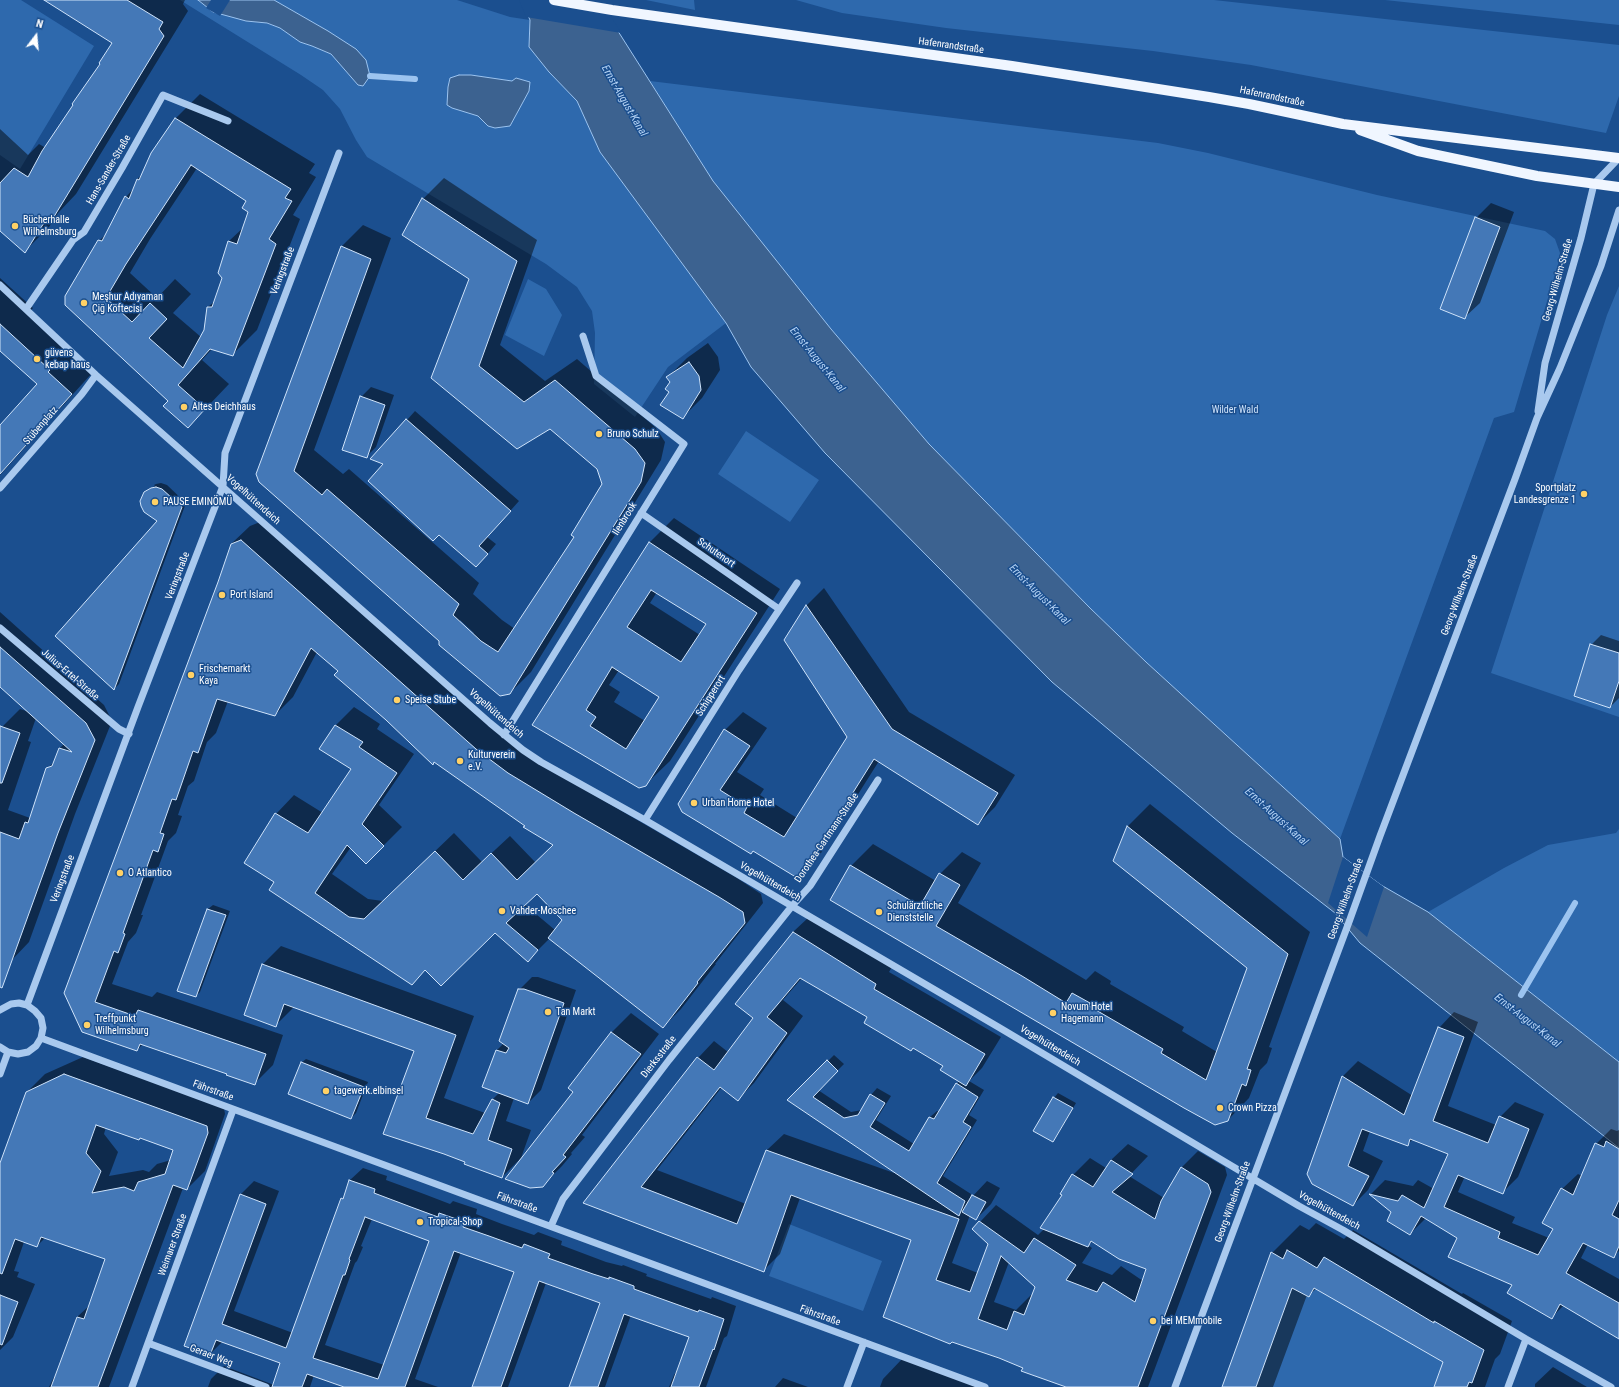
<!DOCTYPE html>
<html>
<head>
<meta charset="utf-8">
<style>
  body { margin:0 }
  #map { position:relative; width:1619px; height:1387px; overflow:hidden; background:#1b4f8f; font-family:"Roboto Condensed",sans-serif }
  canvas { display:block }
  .north { position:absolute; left:16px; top:16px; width:40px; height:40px; -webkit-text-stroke:3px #1b4f8f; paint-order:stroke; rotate:16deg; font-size:11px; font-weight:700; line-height:16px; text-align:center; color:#fff }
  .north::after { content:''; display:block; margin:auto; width:14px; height:18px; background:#fff; clip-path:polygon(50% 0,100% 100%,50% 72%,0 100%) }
</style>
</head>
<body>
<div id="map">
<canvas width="1619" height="1387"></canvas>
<div class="north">N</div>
</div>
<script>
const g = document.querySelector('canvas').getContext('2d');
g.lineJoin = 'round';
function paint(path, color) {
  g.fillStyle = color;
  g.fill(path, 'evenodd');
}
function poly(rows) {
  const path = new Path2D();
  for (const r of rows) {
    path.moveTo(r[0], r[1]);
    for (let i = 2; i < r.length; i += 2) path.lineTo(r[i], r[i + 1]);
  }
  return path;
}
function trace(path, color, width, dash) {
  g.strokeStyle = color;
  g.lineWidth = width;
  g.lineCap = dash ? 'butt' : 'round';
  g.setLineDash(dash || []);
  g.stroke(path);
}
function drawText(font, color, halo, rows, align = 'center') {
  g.font = font + ' "Roboto Condensed",sans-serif';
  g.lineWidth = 3;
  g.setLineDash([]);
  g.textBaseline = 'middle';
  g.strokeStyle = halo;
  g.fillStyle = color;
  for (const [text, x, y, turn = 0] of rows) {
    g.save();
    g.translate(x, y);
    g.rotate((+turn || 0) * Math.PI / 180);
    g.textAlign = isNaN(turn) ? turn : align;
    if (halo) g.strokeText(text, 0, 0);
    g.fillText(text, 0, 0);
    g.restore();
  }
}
paint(poly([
  [0,0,21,0,94,46,20,169,0,155],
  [180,0,198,0,205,6,246,21,266,23,280,28,300,42,312,46,331,54,358,85,328,31,274,0,457,0,510,17,530,20,529,47,549,72,577,101,600,152,726,323,668,367,635,417,594,384,595,333,592,311,577,287,546,264,367,157,356,140,340,109,323,90,301,75],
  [471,75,512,81,516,78,530,82,529,91,510,126,495,128,488,126,478,116,452,108,447,105,448,96],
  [646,0,694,0,695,10],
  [796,0,1214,0,1619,45,1619,96,1606,133,1251,65,1153,51,946,28,842,13],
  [1385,0,1619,0,1619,25],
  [650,81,1158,143,1208,153,1377,195,1545,231,1555,239,1560,253,1559,261,1514,412,1494,418,1340,839,1146,662,1090,608,929,444,831,329,713,181],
  [528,279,546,289,562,315,544,356,505,335],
  [1619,286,1619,717,1491,673,1607,315],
  [746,431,819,480,790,522,718,474],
  [1619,829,1619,1062,1428,912,1504,868,1548,845,1616,833],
  [789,1224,882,1261,863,1311,769,1276],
  [1292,1288,1308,1297,1314,1288,1453,1365,1434,1387,1256,1387]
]), '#2e69ad');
const water = poly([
  [198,0,274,0,328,31,356,49,366,60,370,76,363,86,358,85,331,54,312,46,300,42,280,28,267,23,246,21,213,12,198,0],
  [521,0,616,28,713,181,831,329,929,444,1090,608,1146,662,1340,839,1343,857,1381,885,1428,912,1619,1062,1619,1148,1360,943,1335,913,1232,833,1052,682,825,453,751,367,726,323,600,152,577,101,549,72,529,47,530,20,521,0],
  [459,75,471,75,512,81,516,78,530,82,529,91,510,126,495,128,488,126,478,116,452,108,447,105,448,87,450,78,459,75]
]);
paint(water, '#3c6290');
trace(water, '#9cc4f0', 1);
paint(poly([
  [211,0,230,0,220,16,206,8],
  [519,0,601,0,621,33,526,17],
  [1343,857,1384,887,1367,937,1328,903]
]), '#1b4f8f');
paint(poly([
  [46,0,185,0,183,4,188,11,76,194,58,213,49,227,25,251,0,229,0,129,28,155,39,144,46,148,113,43],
  [200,94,315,164,309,173,316,177,293,215,300,219,257,330,232,355,212,349,202,360,229,384,188,427,169,401,66,305,99,241,108,232,126,197,134,188,137,179,143,174,152,153,176,118],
  [197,168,248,200,250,211,245,226,229,241,223,277,216,300,208,307,205,330,201,337,173,313,191,294,175,279,157,298,130,273,150,239],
  [444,178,537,240,500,345,545,381,577,359,656,428,665,442,661,460,531,672,510,693,440,641,257,474,342,246,363,225,391,238,314,450,343,474,349,469,479,583,473,594,502,620,515,629,575,536,603,484,597,469,550,428,432,377,470,279,423,199],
  [460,620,474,633,473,635,460,623],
  [1491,203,1514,212,1480,303,1465,317,1476,218],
  [0,278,33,308,30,311,93,372,0,475,0,427,38,384,0,350],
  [708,343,718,357,720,370,702,398,682,418,670,392,671,382,668,377,687,358],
  [371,387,394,395,376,447,366,457,361,397],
  [415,411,519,501,487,537,496,544,485,557,385,463,407,420],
  [161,483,167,485,186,503,119,684,114,689,158,521,147,491,155,486,154,485,156,484],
  [674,518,780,589,670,761,645,785,533,725,649,543],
  [657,592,707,624,700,635,650,603],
  [619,670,660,697,645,721,614,702,620,692,609,685],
  [260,522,546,767,737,878,761,894,763,903,715,964,716,964,681,1009,663,1027,550,938,528,960,495,932,426,969,245,862,276,814,294,795,323,813,353,769,321,748,336,725,354,707,380,724,377,729,414,754,379,805,402,827,366,863,351,847,332,874,368,899,383,901,454,833,482,862,510,836,536,863,555,845,526,826,317,652,293,697,275,715,228,701,216,733,207,742,194,781,188,786,178,815,182,816,176,833,168,841,141,915,143,915,136,933,128,942,112,984,152,997,157,992,283,1035,273,1065,254,1084,228,1073,143,1044,137,1050,83,1031,219,582,231,544,250,526],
  [537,893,564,920,555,930,524,904],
  [824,588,909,712,1015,775,995,807,978,824,879,761,816,861,799,878,754,850,682,811,725,730,743,712,767,728,737,772,764,789,760,795,797,818,848,737,785,640,807,605],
  [0,612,104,705,112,721,75,814,29,942,11,961,0,963,0,732,2,727,20,709,29,712,0,686],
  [36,718,64,744,60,748,56,760,47,769,30,818,8,810,31,742,28,741],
  [1601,635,1619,641,1619,698,1610,707,1591,645],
  [1150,804,1310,932,1269,1047,1272,1048,1267,1063,1260,1070,1249,1098,1227,1121,1216,1124,851,866,873,844,936,881,940,874,962,852,981,863,958,903,1086,980,1095,971,1111,981,1110,984,1184,1027,1182,1031,1217,1052,1248,967,1114,860,1128,826],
  [213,905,230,911,200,992,196,996,179,990,208,909],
  [810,916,892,967,889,972,1001,1037,982,1068,969,1081,984,1090,969,1115,977,1120,943,1176,971,1194,970,1199,987,1181,1000,1188,991,1204,976,1219,970,1215,952,1263,978,1273,989,1243,980,1222,996,1205,1038,1235,1044,1229,1073,1175,1090,1158,1106,1168,1111,1160,1128,1144,1148,1156,1129,1176,1164,1198,1181,1168,1198,1151,1225,1167,1227,1175,1148,1387,1069,1387,1024,1367,952,1341,912,1239,800,1198,780,1254,764,1270,585,1203,698,1058,714,1041,728,1052,754,1017,793,932],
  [802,978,868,1017,944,1065,959,1081,939,1112,937,1111,930,1117,914,1144,876,1120,891,1096,877,1088,871,1095,862,1110,851,1112,818,1090,844,1064,834,1055,789,1100,897,1174,784,1134,767,1150,746,1204,657,1170,722,1087,738,1099,754,1083,803,1016,783,1000],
  [1093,1241,1147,1269,1143,1281,1121,1266,1112,1275,1082,1263,1092,1248,1088,1245],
  [1009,1262,1036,1287,1033,1295,1031,1295,1016,1310,994,1302],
  [281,946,474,1016,444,1098,485,1113,492,1100,500,1092,497,1050,504,1043,519,990,532,977,538,977,576,990,541,1090,528,1103,514,1098,506,1121,531,1130,521,1158,502,1177,466,1161,384,1134,416,1051,294,1007,276,1025,262,965],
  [1454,1012,1478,1022,1448,1106,1496,1125,1500,1117,1515,1102,1544,1114,1518,1177,1503,1192,1465,1176,1458,1192,1515,1217,1512,1223,1549,1238,1554,1229,1562,1189,1578,1174,1582,1176,1596,1144,1611,1129,1617,1131,1619,1130,1619,1251,1613,1256,1588,1244,1581,1258,1619,1279,1619,1338,1564,1305,1551,1318,1458,1237,1426,1218,1410,1234,1393,1212,1371,1194,1385,1180,1413,1186,1418,1180,1434,1189,1450,1153,1413,1139,1407,1145,1370,1131,1363,1151,1383,1161,1368,1190,1353,1205,1308,1174,1343,1076,1358,1061,1413,1096,1439,1028],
  [631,1013,659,1034,582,1135,585,1137,571,1153,572,1154,562,1166,542,1186,574,1092,569,1088,612,1032],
  [83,1057,224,1108,225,1114,205,1171,187,1189,183,1188,109,1387,49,1387,53,1379,56,1375,77,1317,90,1305,107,1258,45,1238,37,1246,24,1242,14,1271,19,1272,17,1277,35,1284,13,1337,0,1350,0,1166,26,1093,45,1074],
  [106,1127,141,1137,175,1149,171,1160,157,1164,149,1172,143,1170,109,1176,118,1152,104,1134],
  [306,1059,368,1082,356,1113,351,1118,301,1063],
  [1058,1093,1076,1103,1057,1136,1053,1141,1054,1098],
  [363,1168,387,1176,386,1180,424,1194,450,1204,453,1201,477,1209,476,1214,502,1224,534,1235,538,1232,562,1241,561,1245,606,1262,622,1266,623,1265,647,1274,646,1276,711,1299,712,1297,736,1306,727,1336,724,1338,706,1387,669,1387,674,1375,677,1371,690,1337,631,1315,605,1387,570,1387,601,1303,546,1283,508,1387,473,1387,515,1271,461,1252,415,1379,438,1387,347,1387,314,1375,310,1387,208,1387,211,1379,224,1366,274,1385,282,1363,223,1341,210,1354,185,1345,241,1194,254,1181,279,1191,234,1311,293,1333,342,1199,345,1196,350,1180],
  [372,1219,430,1240,384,1365,325,1345,355,1263,357,1261,363,1247,361,1246],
  [1316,1223,1344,1239,1353,1230,1462,1294,1463,1293,1512,1321,1500,1354,1495,1359,1485,1387,1435,1387,1444,1362,1317,1288,1308,1296,1307,1295,1273,1387,1223,1387,1272,1253,1300,1225,1309,1230],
  [902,1359,978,1387,880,1387,883,1379],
  [1553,1367,1587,1387,1535,1387,1535,1384],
  [783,1378,808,1387,775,1387]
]), '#0007');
trace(poly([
  [370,76,415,79],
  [1521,995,1575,903]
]), '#9cc4f0', 6);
const building = poly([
  [44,0,127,0,163,22,159,29,164,36,52,220,47,218,25,253,0,231,0,183,14,168,28,177,42,151,73,105,72,104,100,64,99,63,112,43,44,0],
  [175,118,291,189,285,198,292,201,269,239,276,244,233,356,210,349,178,385,205,409,188,428,163,406,168,401,65,305,65,296,98,240,102,241,125,196,129,199,137,179,139,180,151,153,175,118],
  [191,165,246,201,242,208,248,212,237,244,228,241,218,273,222,278,212,307,207,307,204,330,183,368,149,338,167,319,150,303,132,322,106,298,126,264,191,165],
  [422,198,517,261,479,366,524,402,555,380,635,449,645,463,641,482,510,694,500,696,439,645,439,641,259,482,256,474,341,246,371,259,294,471,322,495,327,489,459,604,453,615,481,641,498,652,574,537,571,535,602,484,597,469,550,429,517,449,431,378,469,279,402,235,422,198],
  [1475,217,1500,227,1465,319,1440,309,1475,217],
  [0,324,50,370,48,372,72,394,0,474,0,425,37,384,0,351,0,324],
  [689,362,699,376,701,390,683,419,660,405,669,392,665,389,670,382,666,377,689,362],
  [360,396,385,405,367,458,342,450,360,396],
  [406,419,511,511,479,546,488,554,476,567,439,535,433,541,368,481,383,464,370,459,406,419],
  [156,487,162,489,182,507,114,690,55,636,157,521,144,512,141,506,140,501,144,492,151,488,156,487],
  [241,540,476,749,508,773,574,813,719,897,743,912,745,923,697,982,698,983,663,1028,548,938,562,920,537,894,506,923,538,950,528,962,495,933,441,986,425,970,412,985,269,890,274,882,244,863,275,813,308,833,351,769,319,749,335,725,363,742,359,747,397,773,362,824,384,846,366,864,347,845,315,893,349,917,364,919,435,851,463,880,491,853,517,880,553,845,523,827,525,826,434,762,433,765,386,720,334,675,338,671,311,648,275,716,217,699,198,753,193,751,176,800,172,799,160,833,164,834,158,852,153,850,123,933,125,934,118,953,114,951,95,1002,135,1016,138,1010,266,1054,255,1085,226,1075,227,1074,140,1044,137,1051,82,1032,64,993,218,582,231,544,241,540],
  [649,542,757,613,646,786,639,788,532,725,649,542],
  [651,590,706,624,681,662,627,627,651,590],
  [612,667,659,697,626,749,590,726,596,717,586,710,612,667],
  [806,605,892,729,998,793,978,825,874,759,799,879,753,851,751,854,682,812,678,804,724,729,750,746,720,790,747,807,744,813,784,837,847,737,784,640,806,605],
  [1590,644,1619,653,1619,681,1610,708,1574,696,1590,644],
  [0,647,86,723,95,740,58,833,2,988,0,987,0,832,19,839,25,822,28,823,46,768,52,766,59,748,72,752,0,687,0,647],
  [0,726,20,733,2,783,0,783,0,726],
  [1127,826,1288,954,1247,1069,1251,1070,1246,1086,1242,1084,1228,1121,1215,1125,1184,1108,830,900,850,865,920,906,939,873,960,885,936,926,1022,976,1066,1003,1072,993,1090,1003,1089,1006,1163,1049,1161,1053,1206,1080,1247,968,1113,861,1127,826],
  [207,909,226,915,196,997,177,991,207,909],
  [793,932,876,984,874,989,985,1054,966,1086,940,1070,943,1066,913,1048,911,1051,864,1023,867,1017,800,978,767,1017,787,1033,738,1101,720,1087,641,1187,737,1224,766,1150,959,1219,936,1280,970,1292,988,1244,972,1229,979,1221,1024,1253,1034,1238,1076,1265,1066,1280,1097,1292,1103,1282,1135,1302,1146,1269,1119,1259,1091,1241,1088,1247,1040,1228,1062,1195,1060,1194,1072,1174,1093,1187,1111,1160,1133,1174,1112,1192,1155,1219,1161,1201,1181,1167,1208,1184,1211,1192,1138,1387,1066,1387,1021,1371,1023,1368,999,1358,952,1342,950,1344,883,1317,911,1240,791,1195,764,1272,583,1203,697,1057,714,1070,753,1018,735,1004,793,932],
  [1001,1256,1035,1287,1024,1315,1014,1311,1007,1330,978,1319,1001,1256],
  [262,964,456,1035,426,1118,473,1134,492,1099,500,1103,488,1140,512,1149,502,1178,464,1164,465,1162,444,1154,383,1134,414,1051,284,1004,276,1027,244,1015,262,964],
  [518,989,524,989,564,1003,528,1104,482,1087,496,1050,506,1053,509,1048,499,1041,518,989],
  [1438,1027,1464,1037,1433,1121,1488,1143,1499,1116,1529,1129,1503,1194,1458,1175,1444,1207,1500,1232,1498,1238,1538,1255,1553,1229,1542,1223,1561,1188,1573,1195,1595,1143,1604,1147,1606,1141,1619,1149,1619,1200,1612,1215,1619,1219,1619,1246,1614,1258,1583,1243,1566,1273,1619,1303,1619,1339,1560,1304,1552,1319,1507,1293,1512,1285,1448,1257,1457,1238,1421,1216,1410,1235,1387,1221,1391,1212,1369,1194,1398,1201,1402,1195,1424,1208,1448,1154,1410,1139,1408,1146,1362,1129,1348,1166,1369,1176,1353,1206,1312,1184,1307,1174,1342,1076,1404,1115,1438,1027],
  [611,1032,641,1054,563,1155,566,1157,552,1172,554,1173,543,1187,530,1188,505,1179,573,1092,568,1088,611,1032],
  [827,1060,838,1071,813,1097,844,1118,858,1115,870,1094,885,1103,870,1127,909,1151,929,1117,934,1119,956,1083,978,1097,963,1122,971,1127,937,1183,965,1201,959,1216,787,1100,827,1060],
  [301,1062,364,1087,351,1119,288,1094,301,1062],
  [64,1074,207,1126,208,1133,187,1190,173,1185,98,1387,51,1387,77,1317,84,1319,105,1259,41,1237,37,1247,15,1239,2,1274,0,1273,0,1163,26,1092,64,1074],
  [96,1125,139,1140,140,1138,173,1150,165,1174,138,1182,134,1191,124,1187,92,1193,101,1171,86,1153,96,1125],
  [1053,1097,1073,1108,1053,1142,1033,1131,1053,1097],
  [349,1180,375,1189,374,1193,411,1207,438,1217,439,1213,465,1222,463,1227,489,1236,522,1248,524,1244,550,1254,548,1258,593,1274,609,1279,609,1277,634,1286,634,1289,698,1312,699,1310,724,1319,714,1350,713,1349,699,1387,671,1387,689,1337,624,1314,598,1387,569,1387,600,1303,539,1281,501,1387,472,1387,514,1272,454,1251,405,1387,344,1387,307,1374,302,1387,272,1387,280,1363,216,1340,210,1355,184,1346,240,1194,266,1204,222,1324,286,1348,341,1198,343,1199,349,1180],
  [365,1217,429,1241,378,1379,313,1358,343,1275,345,1275,350,1260,349,1259,365,1217],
  [972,1195,986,1202,976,1220,962,1212,972,1195],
  [1287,1250,1317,1268,1324,1257,1434,1323,1434,1321,1484,1350,1472,1383,1469,1382,1467,1387,1434,1387,1443,1362,1314,1288,1309,1297,1292,1288,1256,1387,1222,1387,1271,1252,1283,1259,1287,1250],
  [0,1295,18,1302,2,1345,0,1344,0,1295]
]);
paint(building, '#4478b7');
trace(building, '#cfe3fa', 1);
trace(poly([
  [0,285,96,375,490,723,523,750,541,762,645,820,1000,1028,1299,1206,1343,1230,1526,1339,1611,1387],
  [26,309,73,240,84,232,122,168,163,95,228,121],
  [1538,411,1545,363,1581,238,1594,184,1619,158],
  [0,488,82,394,96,375],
  [641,513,779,609],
  [0,628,119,729,129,734],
  [504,735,684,444,596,376,583,336],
  [645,820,739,670,797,583],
  [27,1005,138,707,223,486,225,453,339,153],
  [0,1010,11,1004,19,1003,27,1005,35,1011,41,1018,43,1028,41,1038,36,1046,28,1052,18,1054,8,1052,0,1047],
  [41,1038,985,1387],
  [0,1074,8,1052],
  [551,1226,563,1199,583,1173,669,1060,792,906,810,886,878,780],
  [148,1343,266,1387],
  [132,1387,233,1110],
  [847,1387,864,1342],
  [1175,1387,1349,922,1380,836,1515,479,1537,418,1560,368,1601,266,1619,210],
  [1508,1387,1526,1339]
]), '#a9c9ee', 7);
trace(poly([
  [554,0,612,10,1012,66,1209,97,1249,104,1343,124,1619,158],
  [1360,130,1418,151,1537,176,1619,187]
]), '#f0f6ff', 10);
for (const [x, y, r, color] of [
  [15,226,4,"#ffd166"],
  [84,303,4,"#ffd166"],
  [37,359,4,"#ffd166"],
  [184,407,4,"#ffd166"],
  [599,434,4,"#ffd166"],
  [1584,494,4,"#ffd166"],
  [155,502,4,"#ffd166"],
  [222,595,4,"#ffd166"],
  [191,675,4,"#ffd166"],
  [397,700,4,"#ffd166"],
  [460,761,4,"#ffd166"],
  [694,803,4,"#ffd166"],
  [120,873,4,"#ffd166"],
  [502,911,4,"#ffd166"],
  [879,912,4,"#ffd166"],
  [548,1012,4,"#ffd166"],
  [1053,1013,4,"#ffd166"],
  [87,1025,4,"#ffd166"],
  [326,1091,4,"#ffd166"],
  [1220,1108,4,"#ffd166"],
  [420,1222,4,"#ffd166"],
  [1153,1321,4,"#ffd166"]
]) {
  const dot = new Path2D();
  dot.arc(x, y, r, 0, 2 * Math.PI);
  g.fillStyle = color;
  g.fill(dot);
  trace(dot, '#1b4f8f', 1.5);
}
drawText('10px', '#fff', '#1b4f8f', [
  ["Hafenrandstraße",951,46,8],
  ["Hafenrandstraße",1272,97,12],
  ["Hans-Sander-Straße",109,170,-60],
  ["Veringstraße",283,271,-69],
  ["Georg-Wilhelm-Straße",1558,280,-74],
  ["Stübenplatz",41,426,-49],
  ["Vogelhüttendeich",253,500,42],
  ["Ilenbrook",625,519,-58],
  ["Schutenort",716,553,35],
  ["Veringstraße",178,576,-69],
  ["Georg-Wilhelm-Straße",1460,595,-69],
  ["Julius-Ertel-Straße",70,675,41],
  ["Schipperort",711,696,-58],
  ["Vogelhüttendeich",496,714,41],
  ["Dorothea-Gartmann-Straße",827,838,-56],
  ["Veringstraße",63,879,-69],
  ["Vogelhüttendeich",770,882,30],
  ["Georg-Wilhelm-Straße",1346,899,-70],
  ["Vogelhüttendeich",1050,1046,31],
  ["Dierksstraße",659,1057,-52],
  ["Fährstraße",213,1091,20],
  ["Georg-Wilhelm-Straße",1233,1202,-70],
  ["Fährstraße",517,1203,20],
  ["Vogelhüttendeich",1329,1211,29],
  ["Weimarer Straße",173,1245,-70],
  ["Fährstraße",820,1316,20],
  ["Geraer Weg",211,1356,21]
]);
drawText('10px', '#fff', '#1b4f8f', [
  ["Bücherhalle",23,220],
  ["Wilhelmsburg",23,232],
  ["Meşhur Adıyaman",92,297],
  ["Çiğ Köftecisi",92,309],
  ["güvens",45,353],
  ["kebap haus",45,365],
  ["Altes Deichhaus",192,407],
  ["Bruno Schulz",607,434],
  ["Sportplatz",1576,488,"right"],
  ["Landesgrenze 1",1576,500,"right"],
  ["PAUSE EMINÖMÜ",163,502],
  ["Port Island",230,595],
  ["Frischemarkt",199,669],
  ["Kaya",199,681],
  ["Speise Stube",405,700],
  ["Kulturverein",468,755],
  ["e.V.",468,767],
  ["Urban Home Hotel",702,803],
  ["O Atlantico",128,873],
  ["Schulärztliche",887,906],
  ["Dienststelle",887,918],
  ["Vahder-Moschee",510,911],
  ["Novum Hotel",1061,1007],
  ["Hagemann",1061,1019],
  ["Tan Markt",556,1012],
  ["Treffpunkt",95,1019],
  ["Wilhelmsburg",95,1031],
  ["tagewerk.elbinsel",334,1091],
  ["Crown Pizza",1228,1108],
  ["Tropical-Shop",428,1222],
  ["bei MEMmobile",1161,1321]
], 'left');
drawText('10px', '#cfe3fa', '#1b4f8f', [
  ["Wilder Wald",1235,410]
]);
drawText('italic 11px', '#b5d3f5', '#1b4f8f', [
  ["Ernst-August-Kanal",624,101,60],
  ["Ernst-August-Kanal",817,360,51],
  ["Ernst-August-Kanal",1039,595,45],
  ["Ernst-August-Kanal",1276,817,42],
  ["Ernst-August-Kanal",1527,1021,38]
]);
</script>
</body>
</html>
